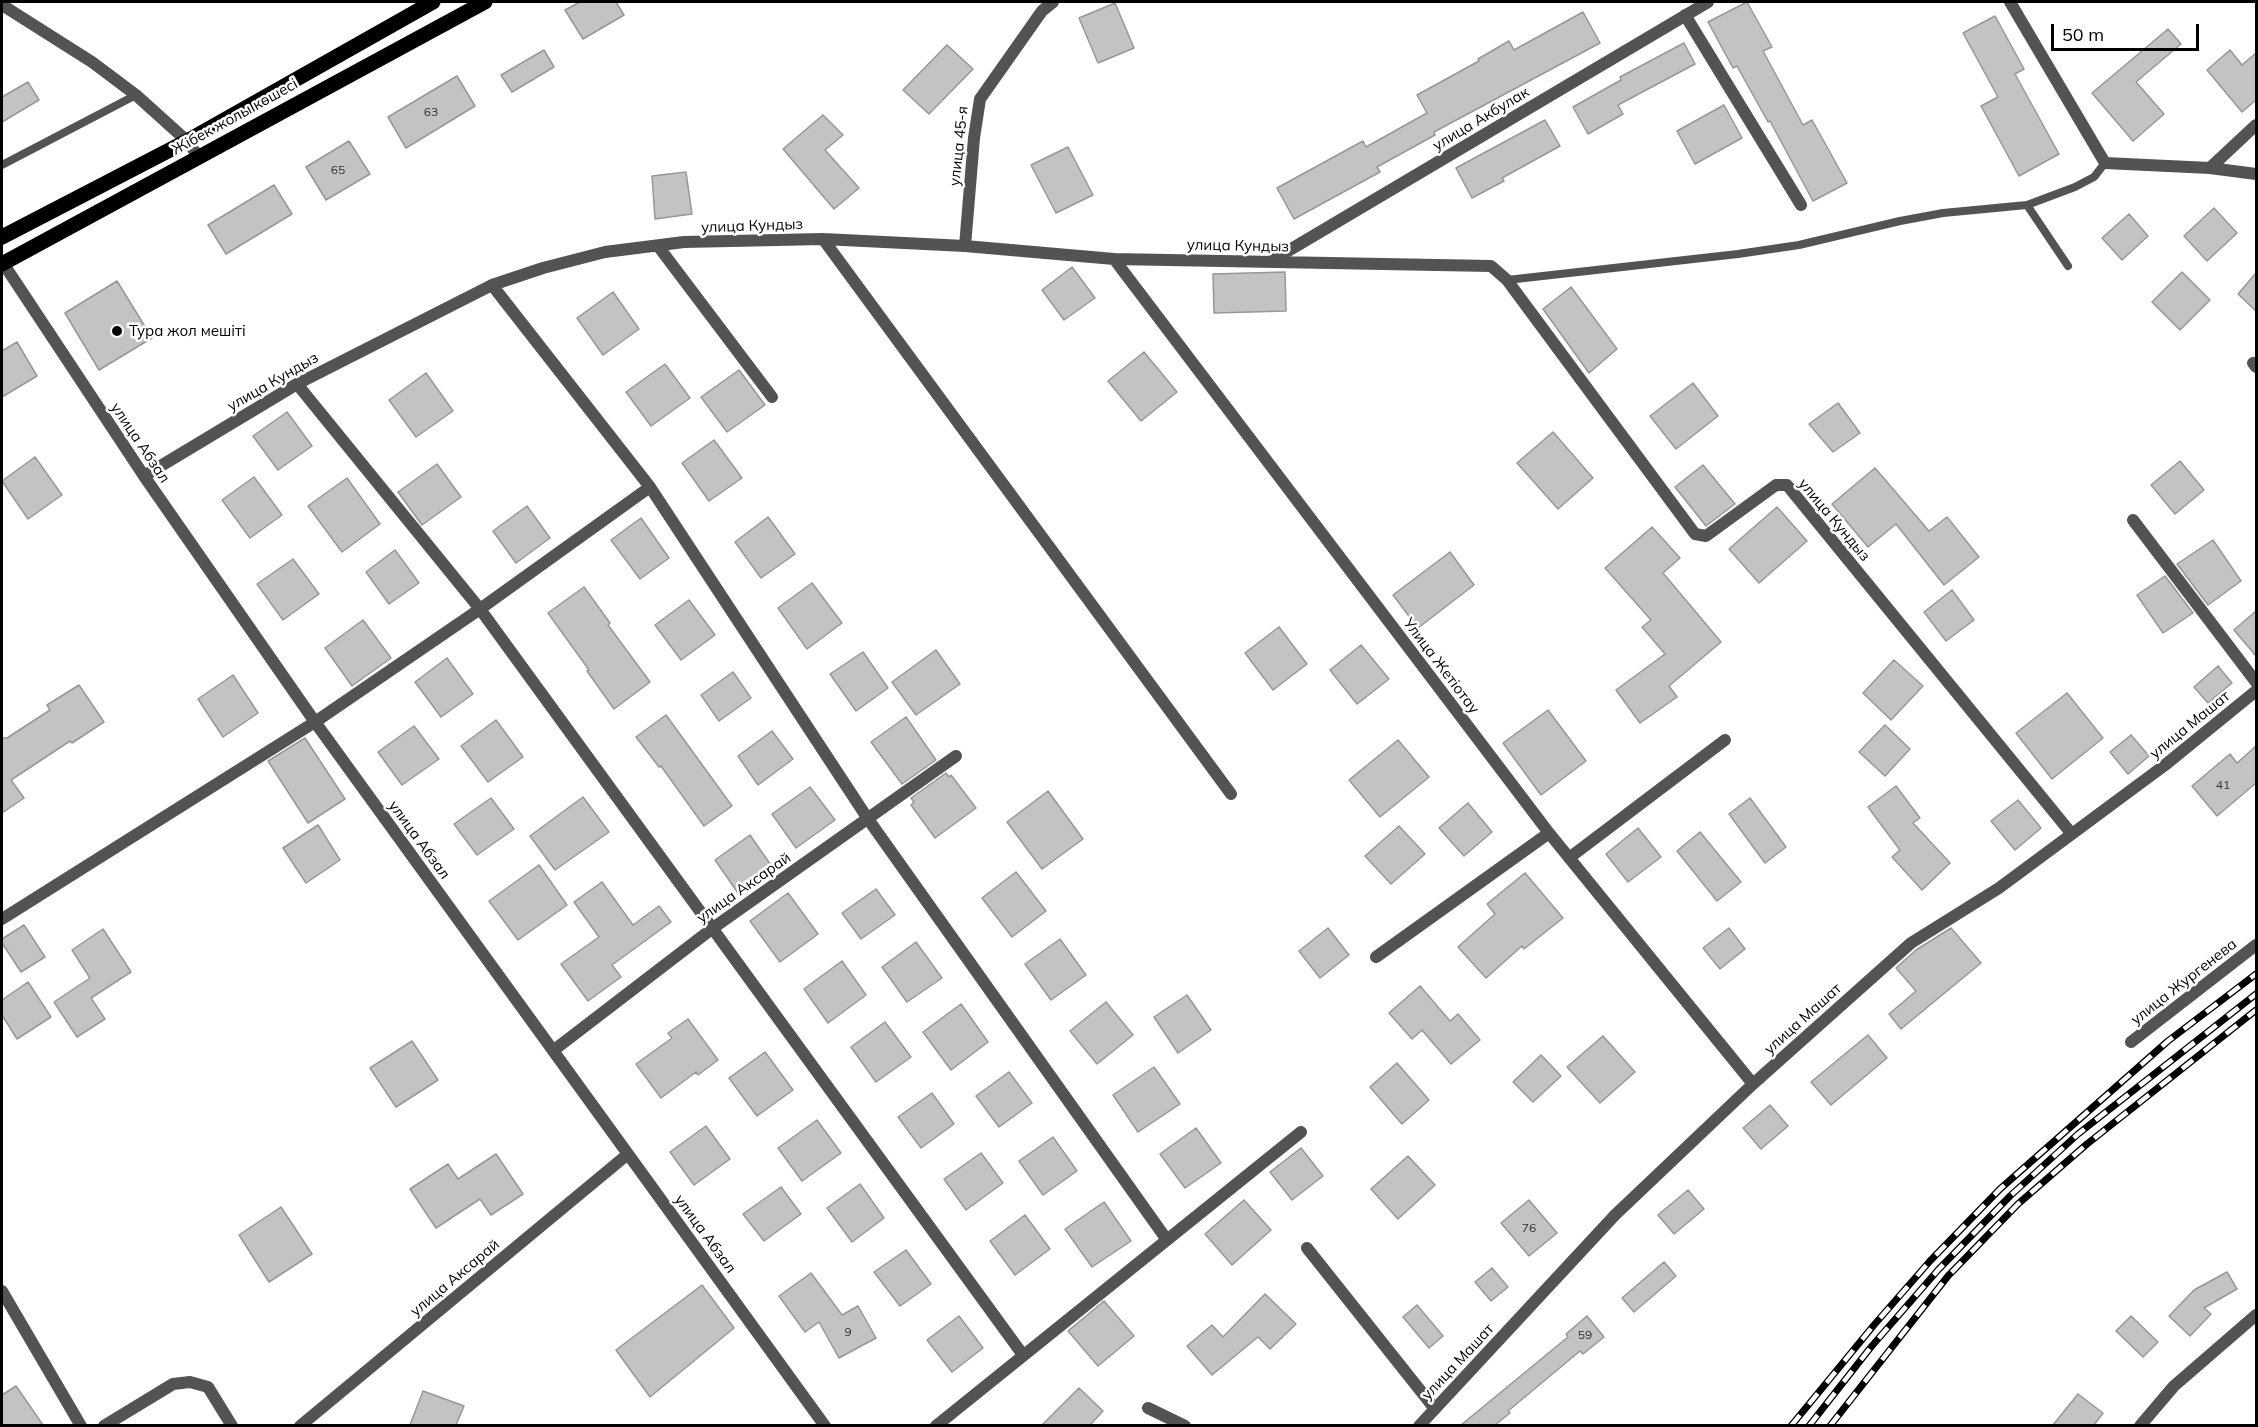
<!DOCTYPE html>
<html>
<head>
<meta charset="utf-8">
<style>
  body { margin:0 }
  #map { position:relative; width:2258px; height:1427px; overflow:hidden; background:#fff; font-family:Mulish,sans-serif }
  canvas { display:block }
  .frame { position:absolute; inset:0; border:3px solid #000; pointer-events:none }
  .scale { position:absolute; left:2051px; top:24px; width:148px; height:27px; box-sizing:border-box; border:3px solid #000; border-top:0; padding-left:8px; font-size:18px; line-height:21px; white-space:nowrap; color:#000; -webkit-text-stroke:4px #fff; paint-order:stroke }
</style>
</head>
<body>
<div id="map">
<canvas width="2258" height="1427"></canvas>
<div class="frame"></div>
<div class="scale">50 m</div>
</div>
<script>
const g = document.querySelector('canvas').getContext('2d');
g.lineJoin = 'round';
function paint(path, color) {
  g.fillStyle = color;
  g.fill(path, 'evenodd');
}
function poly(rows) {
  const path = new Path2D();
  for (const r of rows) {
    path.moveTo(r[0], r[1]);
    for (let i = 2; i < r.length; i += 2) path.lineTo(r[i], r[i + 1]);
  }
  return path;
}
function trace(path, color, width, dash) {
  g.strokeStyle = color;
  g.lineWidth = width;
  g.lineCap = dash ? 'butt' : 'round';
  g.setLineDash(dash || []);
  g.stroke(path);
}
function drawText(font, color, halo, rows, align = 'center') {
  g.font = font + ' Mulish,sans-serif';
  g.lineWidth = 5;
  g.setLineDash([]);
  g.textBaseline = 'middle';
  g.strokeStyle = halo;
  g.fillStyle = color;
  for (const [text, x, y, turn = 0] of rows) {
    g.save();
    g.translate(x, y);
    g.rotate((+turn || 0) * Math.PI / 180);
    g.textAlign = isNaN(turn) ? turn : align;
    if (halo) g.strokeText(text, 0, 0);
    g.fillText(text, 0, 0);
    g.restore();
  }
}
const building = poly([
  [580,2,616,2,624,15,583,39,565,10,580,2],
  [1747,2,1772,47,1763,51,1803,125,1812,120,1847,183,1813,201,1770,121,1768,122,1737,66,1733,68,1708,22,1747,2],
  [1115,3,1134,48,1098,63,1079,18,1115,3],
  [1583,12,1600,43,1434,132,1435,135,1377,167,1380,172,1294,219,1277,188,1363,141,1366,147,1427,113,1417,95,1479,61,1478,59,1509,41,1514,50,1583,12],
  [1995,16,2024,69,2015,74,2059,154,2019,176,1981,106,1998,97,1963,33,1995,16],
  [2168,29,2181,44,2136,82,2164,114,2133,141,2092,93,2168,29],
  [1684,43,1695,64,1618,105,1623,114,1588,134,1573,107,1621,80,1620,77,1684,43],
  [947,45,973,69,929,114,903,90,947,45],
  [544,50,554,67,512,92,501,75,544,50],
  [2230,50,2242,65,2256,53,2256,100,2242,112,2207,70,2230,50],
  [457,76,475,106,406,148,388,117,457,76],
  [28,82,39,100,2,122,2,97,28,82],
  [1724,105,1742,138,1695,164,1677,131,1724,105],
  [823,115,843,135,825,150,859,188,834,209,783,149,823,115],
  [1545,120,1560,146,1502,178,1504,181,1472,198,1456,168,1545,120],
  [349,141,370,174,326,200,306,167,349,141],
  [1068,147,1093,195,1056,213,1031,165,1068,147],
  [686,172,692,214,655,219,652,176,686,172],
  [274,185,292,214,226,254,208,225,274,185],
  [2214,208,2237,233,2207,261,2184,236,2214,208],
  [2129,214,2148,236,2122,260,2102,238,2129,214],
  [1072,267,1095,298,1064,320,1042,290,1072,267],
  [1285,272,1286,311,1214,313,1213,274,1285,272],
  [2182,272,2210,300,2180,330,2152,302,2182,272],
  [2256,273,2256,311,2238,294,2256,273],
  [117,281,152,338,99,370,65,313,117,281],
  [1571,287,1617,349,1589,373,1543,309,1571,287],
  [613,292,639,329,603,355,577,318,613,292],
  [17,342,37,376,2,397,2,351,17,342],
  [1144,352,1177,392,1141,421,1108,381,1144,352],
  [665,364,690,398,651,426,626,392,665,364],
  [739,370,765,405,727,432,701,397,739,370],
  [426,373,453,411,416,437,389,400,426,373],
  [1693,383,1718,416,1676,449,1650,416,1693,383],
  [1838,403,1860,433,1833,452,1809,424,1838,403],
  [287,412,312,446,278,470,253,436,287,412],
  [1553,432,1593,478,1558,509,1517,463,1553,432],
  [714,440,742,478,709,501,682,463,714,440],
  [35,457,62,495,28,519,2,481,35,457],
  [2180,461,2204,490,2175,514,2151,485,2180,461],
  [437,464,461,497,422,525,398,492,437,464],
  [1703,465,1735,504,1706,526,1675,487,1703,465],
  [1875,468,1929,531,1947,517,1979,557,1944,585,1896,524,1868,547,1832,504,1875,468],
  [254,477,282,515,250,538,222,500,254,477],
  [347,478,380,524,342,552,308,506,347,478],
  [527,506,550,538,516,563,493,531,527,506],
  [1777,507,1807,541,1759,583,1729,549,1777,507],
  [768,517,795,554,761,578,735,542,768,517],
  [641,518,669,558,640,579,611,540,641,518],
  [1652,527,1680,558,1663,573,1721,642,1669,686,1677,697,1640,723,1616,690,1665,654,1642,627,1651,620,1605,568,1652,527],
  [2213,540,2241,581,2208,605,2177,564,2213,540],
  [395,550,419,583,389,604,366,572,395,550],
  [1450,552,1474,585,1418,628,1393,595,1450,552],
  [293,559,319,594,283,620,257,584,293,559],
  [2165,576,2193,613,2163,633,2137,595,2165,576],
  [812,583,842,623,807,649,778,608,812,583],
  [584,587,610,623,608,625,650,682,614,709,587,671,589,670,548,613,584,587],
  [1952,590,1974,620,1946,641,1924,612,1952,590],
  [689,600,715,635,681,660,655,625,689,600],
  [2256,611,2256,656,2234,630,2256,611],
  [363,620,391,658,352,686,325,648,363,620],
  [1279,627,1307,664,1273,690,1245,653,1279,627],
  [1361,645,1389,679,1357,704,1330,670,1361,645],
  [936,650,960,684,916,715,892,682,936,650],
  [863,652,888,688,856,711,830,674,863,652],
  [447,658,473,694,441,717,415,682,447,658],
  [1894,660,1923,686,1891,720,1863,693,1894,660],
  [2218,666,2232,683,2208,703,2194,687,2218,666],
  [733,672,751,698,719,721,701,695,733,672],
  [233,675,258,713,223,737,198,699,233,675],
  [79,685,104,722,72,743,70,741,11,780,24,798,2,813,2,738,7,738,50,710,47,705,79,685],
  [2067,693,2103,738,2052,779,2016,733,2067,693],
  [1548,710,1586,761,1541,795,1503,743,1548,710],
  [666,715,732,806,704,826,661,766,659,767,636,737,666,715],
  [906,717,936,760,902,784,871,742,906,717],
  [496,720,523,757,488,782,461,746,496,720],
  [1885,725,1910,749,1885,776,1859,752,1885,725],
  [414,726,439,759,402,785,378,752,414,726],
  [772,731,793,759,758,785,738,756,772,731],
  [2131,735,2149,756,2128,774,2110,752,2131,735],
  [305,738,345,799,308,823,268,761,305,738],
  [1398,740,1429,777,1380,817,1349,780,1398,740],
  [2256,746,2256,783,2217,816,2192,786,2230,754,2237,763,2256,746],
  [946,773,949,777,951,775,976,808,935,838,911,805,914,802,911,798,946,773],
  [1896,786,1920,818,1913,823,1950,863,1922,890,1892,857,1900,850,1868,807,1896,786],
  [810,787,835,820,796,848,772,814,810,787],
  [1048,791,1083,839,1042,869,1007,822,1048,791],
  [583,797,609,832,555,870,530,836,583,797],
  [491,798,514,829,477,855,454,824,491,798],
  [1750,798,1786,847,1765,863,1729,814,1750,798],
  [2018,800,2041,828,2015,850,1991,821,2018,800],
  [1468,803,1492,832,1464,856,1439,828,1468,803],
  [318,825,340,860,306,883,283,848,318,825],
  [1399,826,1425,854,1391,884,1365,856,1399,826],
  [1638,828,1661,857,1628,882,1606,854,1638,828],
  [1700,832,1741,882,1717,901,1677,851,1700,832],
  [750,835,773,868,738,893,715,860,750,835],
  [539,865,567,905,518,940,489,901,539,865],
  [1016,872,1046,911,1012,937,982,898,1016,872],
  [1525,873,1563,918,1524,949,1522,946,1486,978,1458,947,1495,914,1487,904,1525,873],
  [602,882,633,925,659,906,671,922,612,965,621,977,588,1001,561,964,599,937,574,902,602,882],
  [876,889,895,915,861,939,842,913,876,889],
  [788,893,818,934,780,962,750,921,788,893],
  [24,925,45,957,21,972,2,943,2,939,24,925],
  [1328,928,1349,955,1320,978,1299,951,1328,928],
  [1729,928,1745,949,1720,969,1703,948,1729,928],
  [1951,928,1981,963,1901,1029,1889,1014,1916,991,1896,968,1916,950,1951,928],
  [103,929,131,972,91,998,105,1019,77,1037,54,1002,90,978,72,950,103,929],
  [1060,939,1086,975,1051,1000,1025,964,1060,939],
  [916,942,942,978,907,1002,882,967,916,942],
  [842,961,866,995,828,1023,804,989,842,961],
  [28,982,51,1017,17,1039,2,1015,2,1000,28,982],
  [1420,986,1450,1021,1458,1014,1480,1040,1451,1064,1422,1030,1412,1039,1389,1013,1420,986],
  [1187,995,1211,1030,1178,1053,1154,1017,1187,995],
  [1106,1002,1133,1035,1097,1064,1070,1031,1106,1002],
  [961,1004,988,1042,951,1070,923,1032,961,1004],
  [688,1019,718,1060,698,1075,696,1072,661,1098,636,1064,672,1038,668,1033,688,1019],
  [885,1022,911,1057,876,1082,851,1047,885,1022],
  [1868,1035,1887,1058,1831,1105,1811,1082,1868,1035],
  [1603,1036,1635,1072,1600,1103,1567,1067,1603,1036],
  [412,1041,438,1080,396,1107,370,1068,412,1041],
  [765,1052,793,1090,757,1116,729,1078,765,1052],
  [1541,1055,1561,1076,1533,1102,1513,1082,1541,1055],
  [1397,1063,1429,1100,1402,1124,1370,1087,1397,1063],
  [1154,1067,1180,1104,1138,1132,1113,1095,1154,1067],
  [1009,1072,1032,1103,999,1127,976,1096,1009,1072],
  [932,1093,954,1124,921,1148,898,1117,932,1093],
  [1770,1105,1788,1126,1761,1149,1743,1128,1770,1105],
  [817,1120,841,1153,802,1181,778,1148,817,1120],
  [706,1126,730,1159,694,1185,670,1152,706,1126],
  [1196,1128,1221,1163,1185,1188,1160,1154,1196,1128],
  [1053,1137,1077,1171,1043,1195,1019,1161,1053,1137],
  [1301,1148,1323,1176,1292,1200,1270,1172,1301,1148],
  [981,1153,1003,1183,966,1210,944,1179,981,1153],
  [496,1154,523,1194,491,1215,480,1199,436,1228,410,1189,448,1164,458,1179,496,1154],
  [1408,1156,1435,1185,1398,1219,1371,1189,1408,1156],
  [860,1184,884,1218,852,1242,827,1208,860,1184],
  [781,1187,801,1214,764,1241,743,1214,781,1187],
  [1688,1190,1704,1209,1674,1234,1658,1215,1688,1190],
  [1244,1200,1271,1230,1232,1265,1205,1234,1244,1200],
  [1529,1200,1557,1233,1529,1256,1501,1223,1529,1200],
  [1104,1202,1131,1241,1092,1267,1065,1229,1104,1202],
  [281,1207,312,1254,269,1282,239,1235,281,1207],
  [1025,1215,1050,1249,1015,1275,990,1241,1025,1215],
  [906,1250,931,1284,900,1306,874,1272,906,1250],
  [1664,1262,1676,1276,1634,1312,1622,1298,1664,1262],
  [1492,1268,1508,1287,1491,1301,1475,1282,1492,1268],
  [2227,1272,2237,1289,2204,1308,2211,1314,2190,1336,2169,1316,2194,1290,2227,1272],
  [811,1273,842,1315,858,1306,876,1338,839,1358,819,1322,805,1332,779,1296,811,1273],
  [702,1285,734,1328,650,1397,616,1350,702,1285],
  [1265,1294,1296,1324,1270,1349,1258,1337,1212,1375,1187,1346,1212,1325,1223,1337,1265,1294],
  [1104,1301,1134,1336,1098,1366,1068,1331,1104,1301],
  [1417,1305,1443,1336,1429,1348,1403,1317,1417,1305],
  [959,1316,983,1348,952,1372,927,1340,959,1316],
  [1587,1316,1604,1337,1583,1354,1580,1351,1508,1411,1510,1413,1495,1425,1461,1425,1568,1337,1566,1334,1587,1316],
  [2131,1316,2158,1342,2143,1357,2116,1331,2131,1316],
  [16,1386,43,1425,2,1425,2,1395,16,1386],
  [1079,1388,1103,1411,1090,1425,1042,1425,1079,1388],
  [423,1391,464,1406,456,1425,410,1425,423,1391],
  [2078,1394,2103,1413,2094,1425,2053,1425,2078,1394]
]);
paint(building, '#c3c3c3');
trace(building, '#979797', 1.5);
trace(poly([
  [2,165,136,95],
  [2027,205,2068,266],
  [1507,280,1738,254,1799,245,1900,221,1943,213,2027,205,2075,187,2094,177,2105,163]
]), '#535353', 8);
trace(poly([
  [2010,2,2105,163,2210,168,2256,174],
  [2,5,92,62,136,95,187,141,199,157],
  [1685,15,1801,205],
  [2210,168,2256,125],
  [823,239,1231,794],
  [658,246,772,397],
  [965,246,974,138,980,99,1042,11,1053,2],
  [1114,259,1549,833,1753,1084],
  [1271,261,1708,2],
  [3,263,144,476,315,722,825,1426],
  [492,285,650,487,868,819,1167,1240],
  [2253,363,2256,367],
  [297,384,480,609,1023,1355],
  [144,476,297,384,492,285,543,268,605,252,684,242,823,239,965,246,1114,259,1491,266,1507,280,1695,534,1706,536,1776,485,1787,485,2071,833],
  [2133,520,2256,682],
  [1569,858,1725,740],
  [2,919,315,722,480,609,650,487],
  [1376,957,1549,833],
  [2131,1042,2256,945],
  [554,1050,713,928,956,756],
  [1307,1248,1435,1409],
  [2,1291,81,1426],
  [1148,1408,1185,1426],
  [104,1426,173,1384,190,1382,208,1387,232,1426],
  [300,1426,628,1154],
  [936,1426,1301,1132],
  [1419,1426,1615,1215,1753,1084,1911,943,1999,888,2165,765,2256,691],
  [2140,1426,2174,1386,2256,1315]
]), '#535353', 12);
trace(poly([
  [2,237,187,141,433,2],
  [2,264,485,2]
]), '#000', 15);
const rail = poly([
  [1791,1426,1874,1325,1930,1261,2000,1189,2168,1041,2256,974],
  [1809,1426,1871,1347,1938,1270,2010,1196,2078,1134,2256,994],
  [1830,1426,1948,1276,2018,1204,2087,1144,2256,1010]
]);
trace(rail, '#000', 7);
trace(rail, '#fff', 4.5, [14]);
for (const [x, y, r, color] of [
  [117,331,6,"#000"]
]) {
  const dot = new Path2D();
  dot.arc(x, y, r, 0, 2 * Math.PI);
  g.fillStyle = color;
  g.fill(dot);
  trace(dot, '#fff', 2);
}
drawText('12px', '#313131', null, [
  ["63",431,112],
  ["65",338,170],
  ["41",2223,785],
  ["76",1529,1228],
  ["9",848,1332],
  ["59",1585,1335]
]);
drawText('15px', '#000', '#fff', [
  ["Жібек жолы көшесі",235,117,-29],
  ["улица Акбулак",1481,119,-31],
  ["улица 45-я",959,146,-84],
  ["улица Кундыз",752,226,-2],
  ["улица Кундыз",1238,246,1],
  ["улица Кундыз",273,382,-30],
  ["улица Абзал",140,443,56],
  ["улица Кундыз",1834,520,50],
  ["Улица Жетіотау",1441,666,53],
  ["улица Машат",2190,725,-39],
  ["улица Абзал",419,840,54],
  ["улица Аксарай",744,888,-35],
  ["улица Жургенева",2184,982,-38],
  ["улица Машат",1803,1019,-42],
  ["улица Абзал",705,1234,54],
  ["улица Аксарай",455,1278,-40],
  ["улица Машат",1458,1362,-47]
]);
drawText('15px', '#000', '#fff', [
  ["Тура жол мешіті",129,331]
], 'left');
</script>
</body>
</html>
